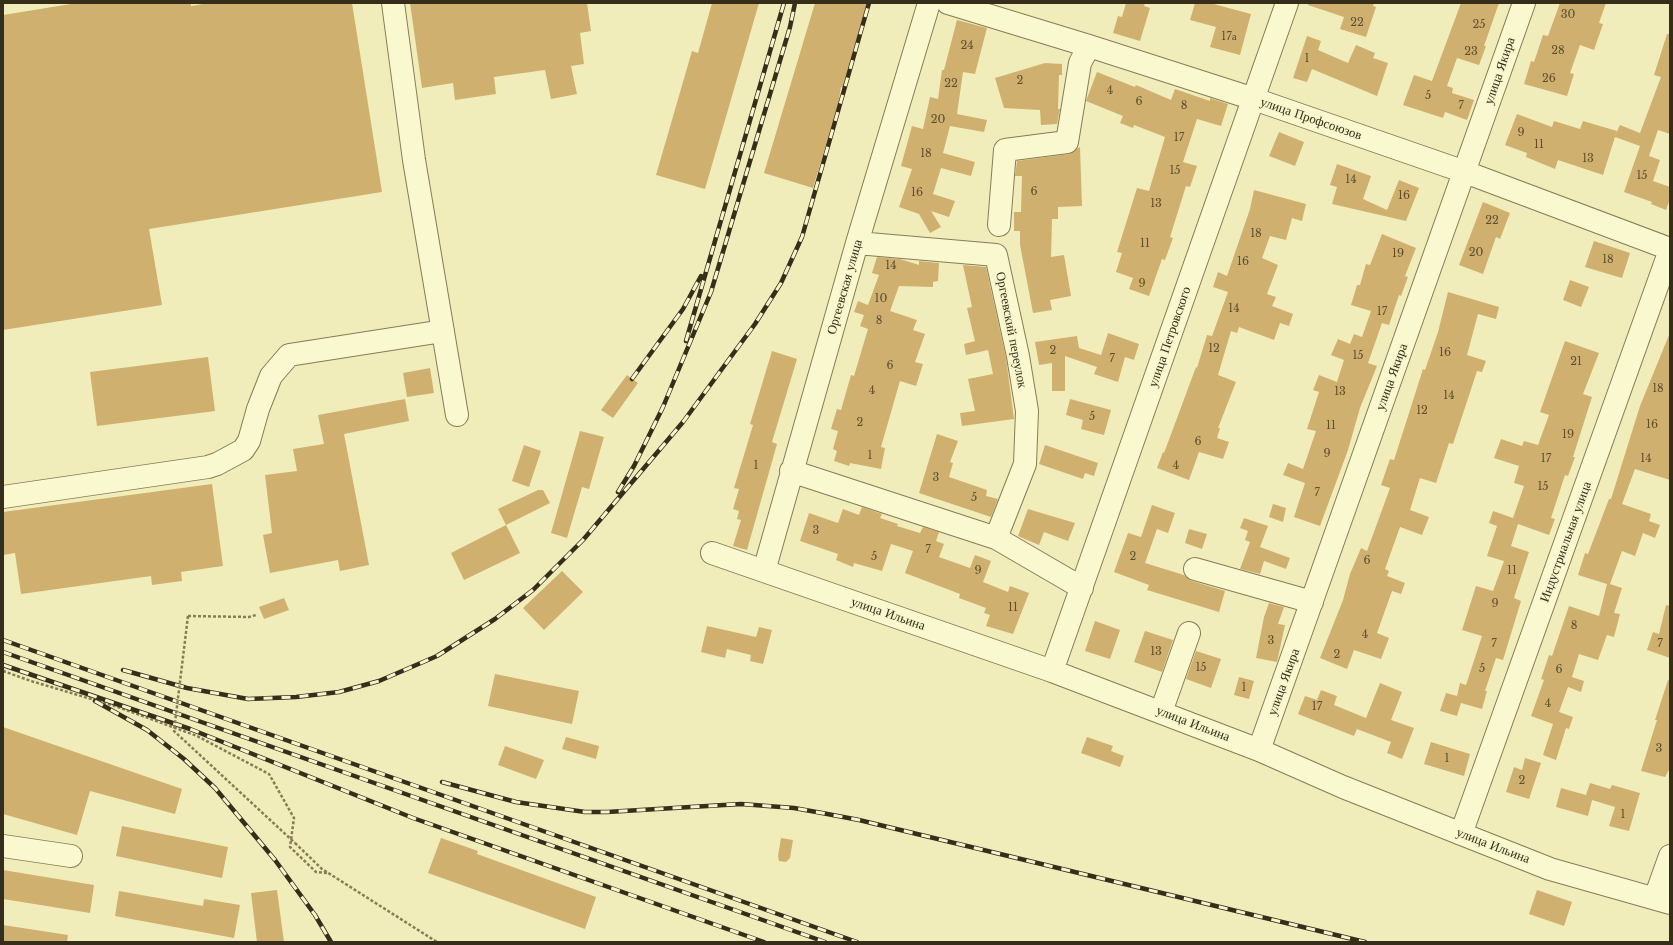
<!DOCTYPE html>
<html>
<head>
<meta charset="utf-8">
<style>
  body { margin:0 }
  #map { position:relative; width:1673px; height:945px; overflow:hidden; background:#f0edbb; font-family:"Libre Baskerville",serif }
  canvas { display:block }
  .frame { position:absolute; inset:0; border:4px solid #362e1a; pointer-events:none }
</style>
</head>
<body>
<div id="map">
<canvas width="1673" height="945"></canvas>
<div class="frame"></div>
</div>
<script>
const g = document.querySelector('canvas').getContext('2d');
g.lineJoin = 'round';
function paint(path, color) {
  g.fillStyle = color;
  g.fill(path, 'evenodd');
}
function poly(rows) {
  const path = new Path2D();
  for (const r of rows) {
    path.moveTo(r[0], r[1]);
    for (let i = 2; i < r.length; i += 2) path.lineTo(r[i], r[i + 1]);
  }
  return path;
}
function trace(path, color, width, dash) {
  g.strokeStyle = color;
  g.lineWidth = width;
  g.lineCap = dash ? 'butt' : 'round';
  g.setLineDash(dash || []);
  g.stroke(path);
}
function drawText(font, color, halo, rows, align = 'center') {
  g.font = font + ' "Libre Baskerville",serif';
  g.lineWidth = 3;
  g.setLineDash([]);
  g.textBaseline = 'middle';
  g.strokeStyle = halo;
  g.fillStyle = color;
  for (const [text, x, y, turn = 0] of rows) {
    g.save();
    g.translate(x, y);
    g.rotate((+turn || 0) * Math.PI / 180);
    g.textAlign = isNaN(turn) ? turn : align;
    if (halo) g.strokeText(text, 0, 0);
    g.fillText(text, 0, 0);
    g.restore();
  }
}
paint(poly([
  [77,3,191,3,191,6,209,3,352,3,382,192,149,229,162,305,3,330,3,15],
  [410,3,587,3,591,31,580,33,584,64,571,66,577,94,551,99,545,70,494,77,496,94,455,100,453,83,422,88],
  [712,3,759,3,705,189,656,175,692,51,698,53],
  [815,3,868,3,843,88,841,87,838,105,813,188,764,173],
  [1126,3,1145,3,1144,6,1150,8,1140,41,1113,33,1118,16,1122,17],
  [1195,3,1210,3,1251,14,1240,55,1210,47,1216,27,1190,20],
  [1308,3,1374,3,1373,6,1376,7,1366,37,1340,29,1344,17,1308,5],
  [1461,3,1499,3,1484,46,1486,46,1479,65,1457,58,1447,86,1453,88,1452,93,1474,100,1467,120,1445,112,1443,118,1403,105,1414,75,1432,81],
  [1560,3,1606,3,1599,23,1603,24,1594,50,1580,45,1570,73,1574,74,1567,96,1524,84,1531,61,1534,62,1543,35,1548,36],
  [957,20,987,28,975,74,963,72,957,114,987,120,984,132,950,126,943,153,975,162,971,176,941,168,933,194,955,201,949,217,931,211,941,227,930,233,919,214,899,207,912,169,901,166,912,126,923,129,930,97,938,99,942,70,944,70],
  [1667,34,1670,34,1670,134,1658,130,1649,156,1660,160,1653,181,1670,187,1670,199,1666,210,1651,204,1652,202,1624,192,1640,146,1615,137,1603,175,1558,160,1555,169,1526,157,1527,153,1505,145,1517,114,1552,127,1554,121,1580,129,1583,121,1617,131,1615,136,1620,125,1640,133,1661,77,1654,75],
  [1307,36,1321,41,1318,50,1348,63,1356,45,1375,53,1373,58,1388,63,1377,96,1312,69,1307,82,1293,78],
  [1045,63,1062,64,1062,75,1059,75,1058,109,1060,109,1057,124,1041,125,1040,110,1004,108,995,78],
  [1097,72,1135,87,1136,85,1171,100,1175,89,1210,101,1210,98,1228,104,1221,126,1197,119,1183,162,1197,166,1190,187,1186,186,1170,237,1173,238,1165,260,1162,259,1149,296,1129,289,1133,278,1116,272,1122,253,1117,252,1137,188,1149,191,1165,137,1134,125,1133,128,1120,123,1123,116,1086,101],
  [1279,132,1304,142,1295,166,1269,156],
  [1080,147,1082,206,1058,207,1058,219,1052,219,1051,257,1064,255,1071,296,1050,300,1052,310,1033,313,1020,245,1020,231,1014,231,1014,212,1021,212,1022,176,1015,176,1017,161,1069,154],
  [1337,164,1371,176,1363,199,1387,210,1399,180,1419,188,1406,221,1332,204,1337,187,1330,185],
  [1254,190,1306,204,1302,221,1292,218,1286,240,1270,236,1262,258,1278,265,1267,294,1276,297,1272,306,1293,314,1289,326,1280,323,1274,340,1239,327,1237,333,1231,331,1218,375,1236,382,1218,428,1220,428,1217,438,1229,442,1223,459,1199,452,1189,480,1157,468,1163,452,1164,453,1196,367,1197,368,1207,335,1212,336,1228,292,1213,287,1218,272,1227,276,1250,209],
  [1483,202,1510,213,1500,239,1496,237,1483,274,1459,265],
  [1382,234,1416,248,1405,276,1408,277,1401,296,1399,295,1389,325,1382,323,1368,363,1377,366,1360,408,1348,450,1320,526,1294,517,1305,483,1283,475,1288,463,1303,469,1316,431,1307,429,1319,392,1313,390,1319,375,1337,382,1344,360,1331,355,1338,339,1350,344,1354,334,1362,337,1371,311,1351,305,1357,285,1360,285,1366,264,1370,265],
  [1594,241,1630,253,1622,278,1585,267],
  [877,257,900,259,919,265,919,261,939,263,938,281,933,282,933,287,899,286,890,311,917,320,913,330,925,334,915,362,923,364,916,386,900,381,881,447,885,448,881,469,850,463,849,466,834,461,837,451,833,449,838,431,831,429,837,409,841,410,851,375,854,376,868,329,860,326,864,315,854,312,858,301,868,305,879,275,872,273],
  [963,265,986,267,1006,358,1014,419,962,426,960,413,975,411,968,379,993,374,988,350,966,355,964,344,975,341,967,308,972,307],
  [1570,280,1589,287,1581,307,1563,300],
  [1448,292,1499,307,1496,319,1478,314,1467,355,1486,361,1482,372,1477,371,1453,444,1449,443,1436,483,1420,478,1410,510,1429,517,1422,535,1400,527,1385,569,1389,571,1387,576,1405,583,1401,594,1392,591,1377,633,1389,638,1381,659,1354,650,1347,669,1320,658,1343,600,1350,574,1361,548,1367,551,1390,488,1381,485,1390,459,1394,460,1423,369,1425,370,1438,332],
  [1108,333,1139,344,1134,360,1125,357,1118,382,1094,374,1097,367,1065,356,1065,391,1052,391,1052,363,1039,365,1035,342,1077,336,1079,348,1101,355],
  [1669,335,1670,480,1635,469,1622,504,1651,514,1649,521,1660,525,1655,538,1643,533,1635,556,1622,551,1610,584,1622,588,1614,613,1620,614,1614,637,1607,635,1598,660,1579,654,1572,677,1584,681,1581,692,1568,687,1559,712,1573,717,1569,729,1566,728,1556,760,1543,755,1553,724,1531,716,1544,680,1541,679,1549,655,1552,656,1569,606,1599,616,1607,584,1578,575,1585,553,1588,554,1609,499,1611,499,1640,406],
  [1565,341,1599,353,1583,394,1592,397,1573,457,1575,457,1568,476,1565,475,1551,518,1555,519,1549,535,1518,524,1511,546,1529,552,1514,598,1521,601,1503,660,1496,658,1485,691,1487,691,1482,709,1461,703,1457,716,1440,711,1446,693,1457,696,1460,683,1466,685,1482,636,1462,630,1476,586,1493,591,1504,561,1487,556,1497,526,1489,523,1493,511,1513,518,1524,486,1514,483,1519,466,1494,458,1501,439,1522,446,1524,441,1538,445,1549,415,1540,412],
  [772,351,797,359,772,442,777,444,747,550,733,546,741,520,737,519,739,511,733,509,739,489,734,488,753,425,750,424],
  [208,357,215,411,97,426,90,372],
  [430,368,434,393,407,397,403,373],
  [627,375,638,383,613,418,601,410],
  [405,399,409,421,344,434,369,565,340,571,338,560,270,573,263,535,272,533,265,475,297,471,293,449,324,444,318,415],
  [1070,399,1111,410,1104,435,1081,429,1083,420,1066,415],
  [580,431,604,437,589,489,582,487,567,538,551,533],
  [937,434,958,441,950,462,953,463,949,477,987,490,986,496,998,499,991,517,919,493],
  [524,445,541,451,529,487,512,481],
  [1045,445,1098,463,1094,476,1085,473,1083,479,1039,464],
  [212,484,223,566,181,572,182,581,152,585,151,576,21,594,15,553,3,555,3,512],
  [538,490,543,490,550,503,506,525,498,509],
  [1273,504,1286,508,1283,522,1269,517],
  [1152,505,1175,513,1168,533,1157,529,1145,563,1184,575,1192,581,1225,591,1219,612,1147,590,1149,585,1114,572,1128,533,1141,537],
  [862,507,882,514,880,518,898,524,897,526,920,533,923,527,939,532,936,541,944,544,939,557,970,568,975,555,991,561,983,582,1008,592,1010,586,1029,593,1013,634,986,626,990,615,984,613,986,608,959,598,960,594,905,573,913,551,891,544,882,571,854,563,853,567,836,560,838,554,800,541,809,513,838,523,843,509,859,515],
  [1028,509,1075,523,1068,541,1044,532,1039,545,1018,536],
  [1244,518,1268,526,1260,547,1290,558,1286,569,1264,561,1260,574,1240,569,1250,542,1245,540,1248,531,1240,528],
  [506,525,520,553,464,580,451,553],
  [1189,529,1207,534,1202,549,1185,543],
  [562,571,583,592,544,630,523,608],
  [284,598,289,610,264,619,259,607],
  [1269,603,1284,607,1278,624,1285,625,1277,662,1256,658,1264,617],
  [1666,605,1670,606,1670,658,1647,650,1653,632,1659,634],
  [1095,621,1120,630,1110,659,1085,651],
  [707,626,756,637,759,627,772,630,763,664,750,661,751,655,727,649,725,658,701,652],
  [1145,631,1173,640,1162,672,1134,662],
  [1196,651,1221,659,1211,688,1186,679],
  [495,674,579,691,572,724,488,706],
  [1239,677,1254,681,1249,699,1234,695],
  [1668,680,1670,681,1670,768,1665,777,1641,771,1657,720,1655,720],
  [1380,683,1402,692,1391,720,1414,728,1402,759,1387,753,1391,742,1357,729,1354,736,1298,714,1305,696,1317,700,1321,690,1337,696,1334,705,1366,718],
  [3,727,182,789,175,814,90,791,77,835,3,814],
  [566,737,599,746,596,759,562,749],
  [1087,737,1113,746,1111,751,1124,756,1120,767,1081,753],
  [1431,742,1470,754,1464,776,1424,764],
  [505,746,544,760,536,779,498,765],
  [1525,758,1541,763,1529,799,1506,792,1514,767,1522,770],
  [1590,783,1610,789,1612,785,1640,793,1629,831,1609,826,1615,807,1592,800,1588,816,1556,807,1561,788,1586,795],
  [122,826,228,847,222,878,116,856],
  [441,838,478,851,477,854,596,897,585,929,428,873],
  [781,838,793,840,790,858,786,862,779,861,778,856],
  [3,870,94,885,90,913,3,899],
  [277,890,284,942,257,942,251,893],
  [1537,890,1572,902,1564,926,1529,914],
  [119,891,203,906,204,899,240,905,234,938,115,916],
  [3,925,68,935,67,942,3,942]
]), '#d0b06f');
const minor = poly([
  [393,3,414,160,457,415],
  [948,3,1089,46,1254,99,1465,172,1670,249],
  [999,225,1005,150,1067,142,1080,63,1089,46],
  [857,243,996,255,1018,356,1027,411,1025,464,996,538,1082,588],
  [791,471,996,538],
  [3,497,208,467,217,464,243,450,249,441,258,409,271,376,289,355,443,331],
  [712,553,1052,671,1259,750,1343,787,1550,869,1670,903],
  [1195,569,1312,602],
  [764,571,857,243,929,3],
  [1052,671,1287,3],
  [1161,712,1189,633],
  [1259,750,1524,3],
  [1461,834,1670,250],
  [3,846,71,856],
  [1655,898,1670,856]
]);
trace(minor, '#877c55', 24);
trace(poly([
  [188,616,249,617,256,615],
  [3,671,31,681,118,707,178,729,197,736,269,774,294,818,290,847,316,872,328,873],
  [295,843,322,869,437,942]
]), '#877c55', 2.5, [3, 2]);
trace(minor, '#faf8cf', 22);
const rail = poly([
  [686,341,784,3],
  [632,379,683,309,701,276],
  [618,492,634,466,663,407,711,292,790,27,795,3],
  [3,640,857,942],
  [3,652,825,942],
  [3,665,190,729,413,818,764,942],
  [123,670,187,688,248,699,296,697,339,692,379,681,437,656,495,619,533,590,583,540,683,422,755,324,781,283,802,237,869,3],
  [95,701,147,730,184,759,215,788,275,860,315,915,331,942],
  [442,782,516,802,585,812,607,812,741,804,794,808,822,813,859,820,1365,942]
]);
trace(rail, '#362e1a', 4.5);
trace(rail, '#f7f5cb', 3, [9]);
trace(poly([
  [188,616,174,731,295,843]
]), '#877c55', 2.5, [3, 2]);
drawText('11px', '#5c4e2f', null, [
  ["30",1568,15],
  ["22",1357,23],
  ["25",1479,25],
  ["17а",1229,37],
  ["24",967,46],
  ["28",1558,51],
  ["23",1471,52],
  ["1",1307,59],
  ["26",1549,79],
  ["2",1020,81],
  ["22",951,84],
  ["4",1110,91],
  ["5",1428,96],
  ["6",1139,102],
  ["8",1184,106],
  ["7",1461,106],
  ["20",938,120],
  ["9",1521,133],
  ["17",1179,138],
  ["11",1539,145],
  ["18",926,154],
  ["13",1588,159],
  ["15",1175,171],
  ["15",1642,176],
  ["14",1351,180],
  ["6",1034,192],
  ["16",917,193],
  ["16",1404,196],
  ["13",1156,204],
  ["22",1492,221],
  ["18",1256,234],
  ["11",1145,244],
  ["20",1476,253],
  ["19",1398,254],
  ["18",1608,260],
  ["16",1243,262],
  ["14",891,266],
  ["9",1142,284],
  ["10",881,299],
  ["14",1234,309],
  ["17",1382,312],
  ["8",879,321],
  ["12",1214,349],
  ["2",1053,351],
  ["16",1445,353],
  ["15",1358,356],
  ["7",1112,359],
  ["21",1576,362],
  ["6",890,366],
  ["18",1658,389],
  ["4",872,391],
  ["13",1340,392],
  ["14",1449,396],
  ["12",1422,411],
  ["5",1092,417],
  ["2",860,423],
  ["16",1652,425],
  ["11",1331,426],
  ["19",1568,435],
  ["6",1198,442],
  ["9",1327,454],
  ["1",870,456],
  ["17",1546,459],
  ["14",1646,459],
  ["1",756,466],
  ["4",1176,466],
  ["3",936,478],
  ["15",1543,487],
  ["7",1317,493],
  ["5",974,498],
  ["3",816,531],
  ["7",928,550],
  ["5",874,557],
  ["2",1133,557],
  ["6",1367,561],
  ["9",978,571],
  ["11",1512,571],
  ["9",1495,604],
  ["11",1013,608],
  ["8",1574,626],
  ["4",1365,635],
  ["3",1271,641],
  ["7",1494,644],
  ["7",1660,644],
  ["13",1156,652],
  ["2",1337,655],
  ["15",1201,668],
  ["5",1482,669],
  ["6",1559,670],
  ["1",1244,688],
  ["4",1548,704],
  ["17",1317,707],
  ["3",1659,749],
  ["1",1447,759],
  ["2",1522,781],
  ["1",1623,815]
]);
drawText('13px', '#362e1a', '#f7f5cb', [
  ["улица Якира",1500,71,-71],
  ["улица Профсоюзов",1311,119,19],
  ["Оргеевская улица",845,287,-74],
  ["Оргеевский переулок",1011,330,79],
  ["улица Петровского",1170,337,-71],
  ["улица Якира",1392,377,-70],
  ["Индустриальная улица",1566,542,-70],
  ["улица Ильина",888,614,19],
  ["улица Якира",1284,682,-70],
  ["улица Ильина",1193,724,21],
  ["улица Ильина",1493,846,21]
]);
</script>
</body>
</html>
